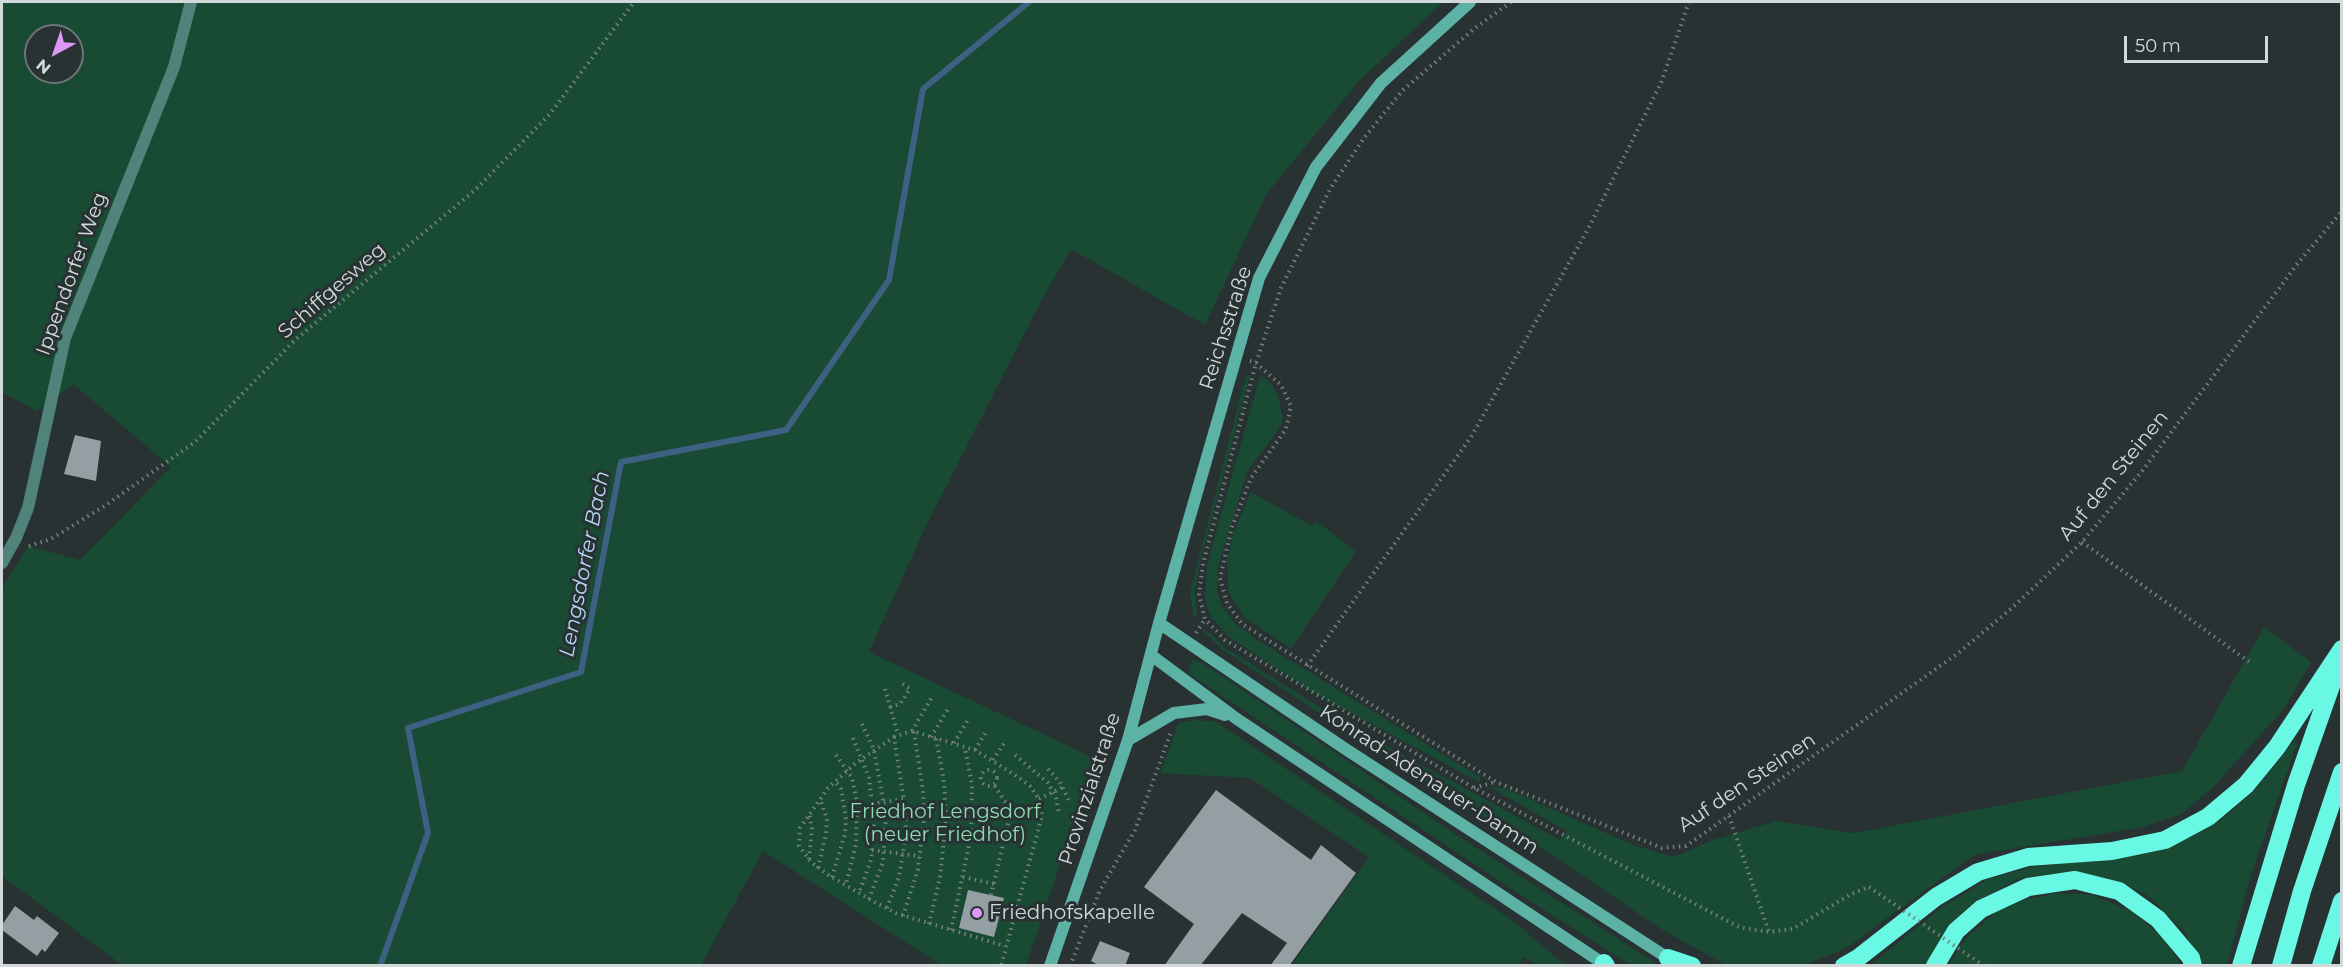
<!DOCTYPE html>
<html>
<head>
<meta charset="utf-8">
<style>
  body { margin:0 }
  #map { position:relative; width:2343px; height:967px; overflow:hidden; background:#283233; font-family:Montserrat,sans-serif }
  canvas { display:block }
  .frame { position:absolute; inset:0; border:3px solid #d3d9da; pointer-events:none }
  .north { position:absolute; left:24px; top:24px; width:60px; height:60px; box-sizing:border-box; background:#283233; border:2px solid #6c7576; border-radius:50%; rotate:220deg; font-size:16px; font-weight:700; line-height:24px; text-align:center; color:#d3d9da }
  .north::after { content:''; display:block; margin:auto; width:21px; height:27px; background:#db99f5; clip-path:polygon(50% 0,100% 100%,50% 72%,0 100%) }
  .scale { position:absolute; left:2124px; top:36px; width:144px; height:27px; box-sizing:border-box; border:3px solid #d3d9da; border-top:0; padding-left:8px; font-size:18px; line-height:21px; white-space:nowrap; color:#d3d9da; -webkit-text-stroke:4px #283233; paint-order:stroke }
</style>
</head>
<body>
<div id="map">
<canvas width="2343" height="967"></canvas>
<div class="frame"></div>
<div class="north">N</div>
<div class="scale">50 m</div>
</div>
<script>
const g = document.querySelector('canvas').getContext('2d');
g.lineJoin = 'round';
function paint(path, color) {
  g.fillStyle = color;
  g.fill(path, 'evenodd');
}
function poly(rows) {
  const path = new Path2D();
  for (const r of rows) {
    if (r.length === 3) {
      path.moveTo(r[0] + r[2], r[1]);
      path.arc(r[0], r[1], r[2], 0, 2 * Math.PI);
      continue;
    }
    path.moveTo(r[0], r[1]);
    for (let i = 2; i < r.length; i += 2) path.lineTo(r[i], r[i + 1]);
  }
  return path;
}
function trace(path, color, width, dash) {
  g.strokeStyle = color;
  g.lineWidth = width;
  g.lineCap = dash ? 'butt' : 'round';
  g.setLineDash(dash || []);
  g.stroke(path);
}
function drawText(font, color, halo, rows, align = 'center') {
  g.font = font + ' Montserrat,sans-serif';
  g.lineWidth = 6;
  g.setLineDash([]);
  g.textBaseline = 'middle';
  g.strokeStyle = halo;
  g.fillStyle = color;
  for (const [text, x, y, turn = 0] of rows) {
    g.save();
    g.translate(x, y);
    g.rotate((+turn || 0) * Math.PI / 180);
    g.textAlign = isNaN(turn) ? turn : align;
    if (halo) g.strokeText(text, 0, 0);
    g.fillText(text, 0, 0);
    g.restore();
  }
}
paint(poly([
  [2,2,1443,2,1358,82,1266,195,1205,325,1071,249,1041,301,925,528,869,652,1096,759,1026,965,941,965,763,851,701,965,122,965,2,876,2,588,28,546,80,560,171,467,73,384,37,411,2,392],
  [36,36,72,36,72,72,36,72],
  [1246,375,1250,375,1198,570,1195,593,1197,615,1194,618,1190,593],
  [1260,376,1269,381,1278,395,1283,419,1282,424,1247,472,1218,567,1217,591,1221,605,1234,622,1257,640,1478,776,1481,778,1479,782,1311,691,1229,637,1211,617,1205,599,1207,565],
  [1251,492,1312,526,1316,521,1356,551,1291,649,1244,617,1228,591,1227,560,1234,531],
  [2264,627,2311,662,2283,710,2213,787,2182,814,2143,827,1974,855,1846,948,1802,966,1726,965,1661,929,1548,852,1471,812,1223,650,1202,630,1208,631,1225,648,1352,727,1560,840,1567,831,1489,787,1505,788,1633,845,1674,857,1710,841,1776,821,1854,833,2182,771],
  [1192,659,1204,664,1458,836,1659,965,1631,965,1516,892,1188,673],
  [1194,720,1216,722,1512,920,1565,965,1537,965,1524,957,1518,966,1292,965,1369,857,1250,778,1160,773,1179,723],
  [2294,741,2297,744,2250,878,2227,965,2204,965,2183,930,2147,895,2108,878,2068,872,2021,878,1974,902,1955,919,1926,965,1869,966,1941,908,1988,879,2032,867,2143,854,2170,847,2203,831,2226,816,2255,790],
  [2058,893,2092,895,2132,911,2165,940,2181,965,1948,966,1966,938,1996,912,2023,900]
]), '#194a33');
trace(poly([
  [380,966,428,833,408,728,581,672,621,462,786,430,889,280,923,89,1029,2]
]), '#3e6082', 6);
paint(poly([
  [75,435,101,441,96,481,64,474],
  [1216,790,1311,860,1321,845,1356,873,1289,966,1270,966,1287,943,1242,913,1200,966,1164,966,1194,924,1144,887],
  [968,890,1004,898,994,937,959,928],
  [15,906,34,920,37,916,59,933,45,952,42,949,37,956,2,930,2,925],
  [1100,941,1130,953,1125,966,1100,966,1091,961]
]), '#949fa3');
trace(poly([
  [1511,2,1475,28,1403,90,1364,138,1330,189,1281,288,1256,363,1203,564,1199,594,1205,619,1225,640,1474,788,1739,927,1769,932,1793,929,1851,894,1869,887],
  [1250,361,1256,363,1281,385,1291,406,1286,429,1251,478,1232,527,1220,578,1227,603,1242,624,1496,782,1662,848,1686,846,1957,654,2012,608,2082,542,2143,470,2298,263,2342,211],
  [2082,542,2251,663],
  [29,546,51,539,106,505,195,442,295,340,475,190,550,114,634,2],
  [1196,633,1205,619],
  [1307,666,1471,437,1588,229,1661,83,1689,2],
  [885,689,898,735],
  [890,707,900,704,910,689,899,681],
  [862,724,874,750,886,817,883,862,869,899],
  [912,731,932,697],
  [894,737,912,731,975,750,1018,777,1030,786,1039,799,1042,816,1001,966],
  [931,737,948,709],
  [853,738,869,778,874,822,871,860,859,893],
  [954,743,968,720],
  [975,750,986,732],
  [836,755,852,778,857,802,856,844,846,884],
  [1015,755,1048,783,1056,797,1059,814],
  [993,760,1005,742],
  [1048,769,1060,782,1069,801],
  [989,778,8],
  [1474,788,1495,782],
  [1039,799,1063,787],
  [872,804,903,799],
  [1729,816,1769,932],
  [872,850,920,856],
  [809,859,812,828,809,813],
  [818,868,826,834,827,819,820,799],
  [832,877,845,834,846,819,841,789,835,781],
  [963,877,994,884],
  [991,895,1010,815,1008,806,994,785],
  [887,908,899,877,906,833,905,807,894,737,856,763,828,788,800,828,799,846,811,862,827,874,869,899,878,904,887,908,895,913,1005,946],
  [903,916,918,869,924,820,923,791,914,732],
  [929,924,940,877,946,820,944,782,936,738],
  [951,930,971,836,972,785,965,748],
  [1070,966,1100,890,1135,830,1171,732]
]), '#778081', 4, [1.5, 4.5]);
trace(poly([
  [2,563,16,538,28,508,65,338,174,67,191,2]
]), '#50837b', 12);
trace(poly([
  [1159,623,1347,750,1674,962],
  [1151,655,1237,719,1607,966],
  [1128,740,1174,713,1207,709,1225,715],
  [1050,966,1128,740,1159,623,1259,278,1316,167,1381,83,1470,2]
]), '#5cb2a5', 12);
trace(poly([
  [1668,958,1692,966],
  [1604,963,1606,966],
  [1844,966,1858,958,1936,897,1978,872,2028,857,2112,851,2165,840,2208,817,2246,785,2277,747,2342,649],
  [1935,966,1956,931,1981,909,2028,887,2075,880,2119,891,2158,919,2191,958,2193,966],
  [2241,966,2296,785,2337,669],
  [2281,966,2302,891,2342,772],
  [2321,966,2342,901]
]), '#68f8e3', 18);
trace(poly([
  [1869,887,1984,966]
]), '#778081', 4, [1.5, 4.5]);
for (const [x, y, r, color] of [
  [977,913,6,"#db99f5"]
]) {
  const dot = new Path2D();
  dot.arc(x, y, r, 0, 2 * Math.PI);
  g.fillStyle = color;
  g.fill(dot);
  trace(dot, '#283233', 2);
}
drawText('20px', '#d3d9da', '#283233', [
  ["Ippendorfer Weg",72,274,-70],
  ["Schiffgesweg",332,291,-41],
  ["Reichsstraße",1226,328,-72],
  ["Auf den Steinen",2114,476,-51],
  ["Konrad-Adenauer-Damm",1429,780,33],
  ["Auf den Steinen",1747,783,-34],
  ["Provinzialstraße",1090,789,-72]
]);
drawText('20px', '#8edcb2', '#283233', [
  ["Friedhof Lengsdorf",945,812],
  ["(neuer Friedhof)",945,835]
]);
drawText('20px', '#d3d9da', '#283233', [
  ["Friedhofskapelle",989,913]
], 'left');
drawText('italic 21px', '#b5d6f7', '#283233', [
  ["Lengsdorfer Bach",585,564,-79]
]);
</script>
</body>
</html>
